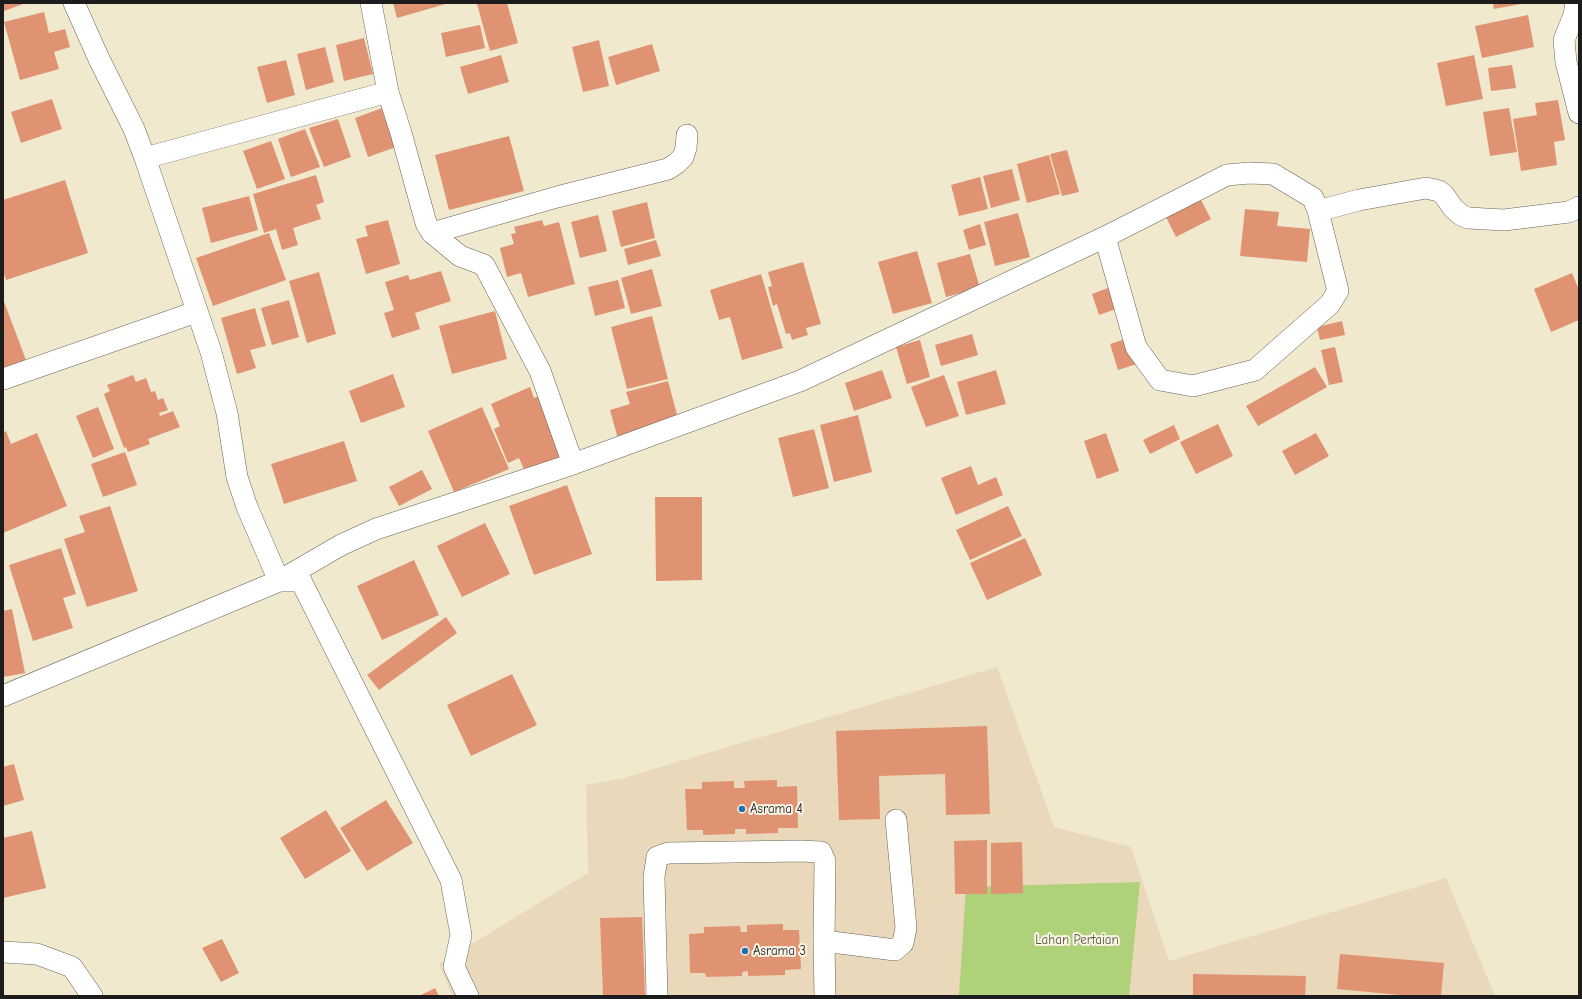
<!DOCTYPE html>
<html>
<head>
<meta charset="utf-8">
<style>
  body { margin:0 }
  #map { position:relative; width:1582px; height:999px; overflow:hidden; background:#f0e9ce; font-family:"Comic Neue",sans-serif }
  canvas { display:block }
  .frame { position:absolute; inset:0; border:4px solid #1c1c1c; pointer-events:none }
</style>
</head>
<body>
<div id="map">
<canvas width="1582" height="999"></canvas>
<div class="frame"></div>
</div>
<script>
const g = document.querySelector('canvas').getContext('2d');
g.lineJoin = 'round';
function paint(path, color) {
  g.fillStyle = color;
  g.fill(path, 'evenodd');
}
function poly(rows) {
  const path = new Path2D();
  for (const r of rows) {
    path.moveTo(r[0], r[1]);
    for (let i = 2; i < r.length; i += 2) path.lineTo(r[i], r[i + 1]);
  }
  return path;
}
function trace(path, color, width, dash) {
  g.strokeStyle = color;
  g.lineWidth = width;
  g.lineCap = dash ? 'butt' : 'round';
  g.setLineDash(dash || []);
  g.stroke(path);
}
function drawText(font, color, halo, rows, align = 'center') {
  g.font = font + ' "Comic Neue",sans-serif';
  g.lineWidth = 4;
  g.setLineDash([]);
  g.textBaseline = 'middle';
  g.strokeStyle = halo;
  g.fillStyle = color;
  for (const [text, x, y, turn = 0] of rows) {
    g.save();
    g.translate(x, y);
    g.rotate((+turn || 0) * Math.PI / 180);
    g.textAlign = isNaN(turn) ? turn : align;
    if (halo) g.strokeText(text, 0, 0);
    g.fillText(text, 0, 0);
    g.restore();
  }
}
paint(poly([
  [997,667,1054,827,1131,847,1169,961,1446,878,1495,996,452,996,439,964,588,873,586,785,620,779]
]), '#ead8ba');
paint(poly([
  [1140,882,1129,996,959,996,966,887]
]), '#aed17a');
paint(poly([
  [3,3,26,3,4,11],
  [393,3,449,3,397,18],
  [480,3,507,3,518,43,490,51,477,4],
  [1493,3,1521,3,1521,4,1494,9],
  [44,12,49,33,65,29,70,47,54,52,59,69,20,80,4,22],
  [1528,15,1534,47,1482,58,1475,26],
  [480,25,485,48,446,57,441,33],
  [364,38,373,74,344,81,336,45],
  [599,40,609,86,583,92,572,47],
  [652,44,660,71,616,85,608,57],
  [325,47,334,82,306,90,297,54],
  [501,55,509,82,468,94,460,67],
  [1474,55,1483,99,1446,106,1437,63],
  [286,60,295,95,267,103,257,67],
  [1512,65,1516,88,1491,91,1488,68],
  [52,99,62,129,21,143,11,112],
  [1558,100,1565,140,1554,142,1557,165,1521,171,1513,119,1537,115,1535,103],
  [382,108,396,147,368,157,355,118],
  [1509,108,1517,152,1490,156,1483,112],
  [338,119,351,157,324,167,309,128],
  [305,129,320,167,291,177,278,139],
  [509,136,524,191,449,210,435,155],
  [271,141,285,179,257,189,243,151],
  [1067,150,1079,192,1062,196,1050,154],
  [1049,155,1060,194,1027,203,1017,164],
  [1012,169,1020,200,991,208,983,176],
  [316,175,324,202,316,205,321,219,293,228,298,245,282,250,276,229,264,233,253,194],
  [980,177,988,209,959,216,951,185],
  [65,180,88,253,6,280,3,271,3,200],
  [249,196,258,230,211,243,202,208],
  [1201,200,1211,219,1176,237,1166,217],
  [647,202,655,238,621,247,612,211],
  [1245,209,1279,212,1277,226,1310,229,1307,262,1240,256],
  [1018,213,1030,257,995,266,984,222],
  [598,215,607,251,580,258,571,222],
  [388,220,400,264,366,274,356,239,368,236,365,226],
  [542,220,544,226,559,222,575,284,528,297,521,273,507,277,500,248,514,244,511,234,516,233,514,227],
  [980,224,986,245,969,250,963,230],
  [269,233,286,280,213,306,196,258],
  [656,240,661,256,628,265,624,249],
  [917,251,932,303,893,314,878,262],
  [970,254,980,288,946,297,937,263],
  [803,262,821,324,806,328,808,335,792,340,790,333,786,334,777,304,773,306,768,287,772,286,768,272],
  [652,269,662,306,631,314,621,278],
  [441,271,451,301,415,313,420,329,392,338,384,313,394,310,385,282,408,275,410,280],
  [319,272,336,334,307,343,289,281],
  [1572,273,1579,290,1579,320,1551,332,1534,289],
  [761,274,783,348,742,360,730,317,719,320,710,290],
  [618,280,625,308,595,316,588,287],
  [1108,288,1116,309,1099,315,1092,294],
  [3,299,26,360,3,369],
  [289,300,299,337,272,345,261,308],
  [255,308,266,346,250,350,256,368,237,374,221,318],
  [495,311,507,359,452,374,439,326],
  [652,316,668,379,627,389,611,327],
  [1342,321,1345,335,1320,340,1317,327],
  [972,334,978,355,941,366,935,345],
  [1132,337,1140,363,1118,370,1110,344],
  [920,340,930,377,907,384,896,347],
  [1335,347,1343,382,1329,385,1321,350],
  [1315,367,1327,387,1258,426,1246,406],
  [882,370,892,398,854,411,845,383],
  [996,370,1006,404,966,415,957,382],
  [393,374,405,407,361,423,349,391],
  [133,375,136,382,146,378,151,392,155,391,158,400,163,398,168,410,159,413,160,416,173,411,180,427,148,439,150,444,128,452,126,447,124,448,104,394,110,391,107,385],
  [944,375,959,416,926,427,911,387],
  [668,381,679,422,618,439,610,410,630,404,626,392],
  [530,387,534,398,545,393,565,458,526,474,519,458,508,463,494,429,500,426,491,404],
  [98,407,114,449,93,458,76,416],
  [482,407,509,469,454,492,428,431],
  [858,415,872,472,834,482,820,425],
  [1218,424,1233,456,1196,474,1180,442],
  [1174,425,1180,439,1150,454,1143,440],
  [814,429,829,488,793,497,778,438],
  [6,431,11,444,37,433,67,506,3,533,3,433],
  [1106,433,1119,471,1097,479,1084,441],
  [1316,433,1329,456,1295,475,1282,451],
  [344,441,357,481,284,504,271,464],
  [125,452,137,485,103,497,91,464],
  [971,466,978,485,996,477,1003,495,956,515,941,478],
  [422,470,432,489,399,506,389,487],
  [567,485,592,554,534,575,509,506],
  [655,497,702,497,702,580,656,581],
  [110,506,138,591,87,607,64,539,85,532,79,516],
  [1008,506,1022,536,970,560,956,530],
  [485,523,510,574,462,597,437,546],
  [1025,538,1042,575,987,600,970,563],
  [61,548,76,594,63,598,73,628,33,641,9,565],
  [414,560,439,615,382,640,357,586],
  [12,609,25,673,3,677,3,611],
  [446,617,457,633,379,690,367,675],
  [512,674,537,725,471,756,447,705],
  [987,726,990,814,946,815,945,774,879,776,880,819,839,820,836,731],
  [14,764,24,800,3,806,3,767],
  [777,780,777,787,797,786,798,828,778,828,778,833,746,834,746,829,735,829,735,834,703,835,703,830,687,830,685,789,702,789,702,782,734,781,734,788,745,788,744,781],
  [386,800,413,843,367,871,340,828],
  [326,810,351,851,305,879,280,838],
  [32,831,46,888,3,898,3,838],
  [987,840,987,894,955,894,954,841],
  [1022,842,1023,893,991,894,991,843],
  [642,917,645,996,603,996,600,918],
  [783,924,783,930,799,930,801,969,785,970,785,975,748,976,748,971,742,972,742,976,706,977,705,973,690,973,689,934,704,933,704,927,740,926,741,932,747,932,747,925],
  [222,939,239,973,221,982,202,948],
  [1340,954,1444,963,1441,996,1411,996,1337,989],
  [1193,974,1306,976,1305,996,1193,996],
  [435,988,439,996,419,996]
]), '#df9373');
const minor = poly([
  [74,3,99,59,134,129,145,158,211,352,227,413,237,477,247,507,279,581,301,581,451,880,461,935,454,967,468,996],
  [371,3,388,92,401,133,426,223,432,233,460,256,484,265,540,371,573,464],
  [1576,3,1574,15,1564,40,1566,62,1579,113],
  [145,158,388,92],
  [1318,211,1359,200,1426,188,1439,191,1444,195,1453,208,1461,215,1468,218,1504,220,1569,212,1579,207],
  [432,233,557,197,668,169,677,163,683,157,686,148,687,135],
  [3,379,196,312],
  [3,696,279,581,341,545,376,529,573,464,800,381,1105,237,1227,175,1249,173,1273,174,1313,198,1318,211,1338,291,1330,304,1255,370,1193,386,1160,380,1136,347,1105,237],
  [824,941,895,950,903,943,906,928,896,820],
  [3,952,37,954,72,967,92,996],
  [657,996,654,877,657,857,668,853,800,851,821,852,825,861,824,941,825,996]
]);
trace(minor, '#66645a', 22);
trace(minor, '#fff', 21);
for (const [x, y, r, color] of [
  [742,809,4,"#1f6fb2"],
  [745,951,4,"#1f6fb2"]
]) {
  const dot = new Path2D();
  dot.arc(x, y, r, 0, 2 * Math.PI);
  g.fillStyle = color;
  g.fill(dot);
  trace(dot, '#fcf5e5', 1.5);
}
drawText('13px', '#1c1c1c', '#fcf5e5', [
  ["Asrama 4",750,809],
  ["Asrama 3",753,951]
], 'left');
drawText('13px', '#4f5b3d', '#fcf5e5', [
  ["Lahan Pertaian",1077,940]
]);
</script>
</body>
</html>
